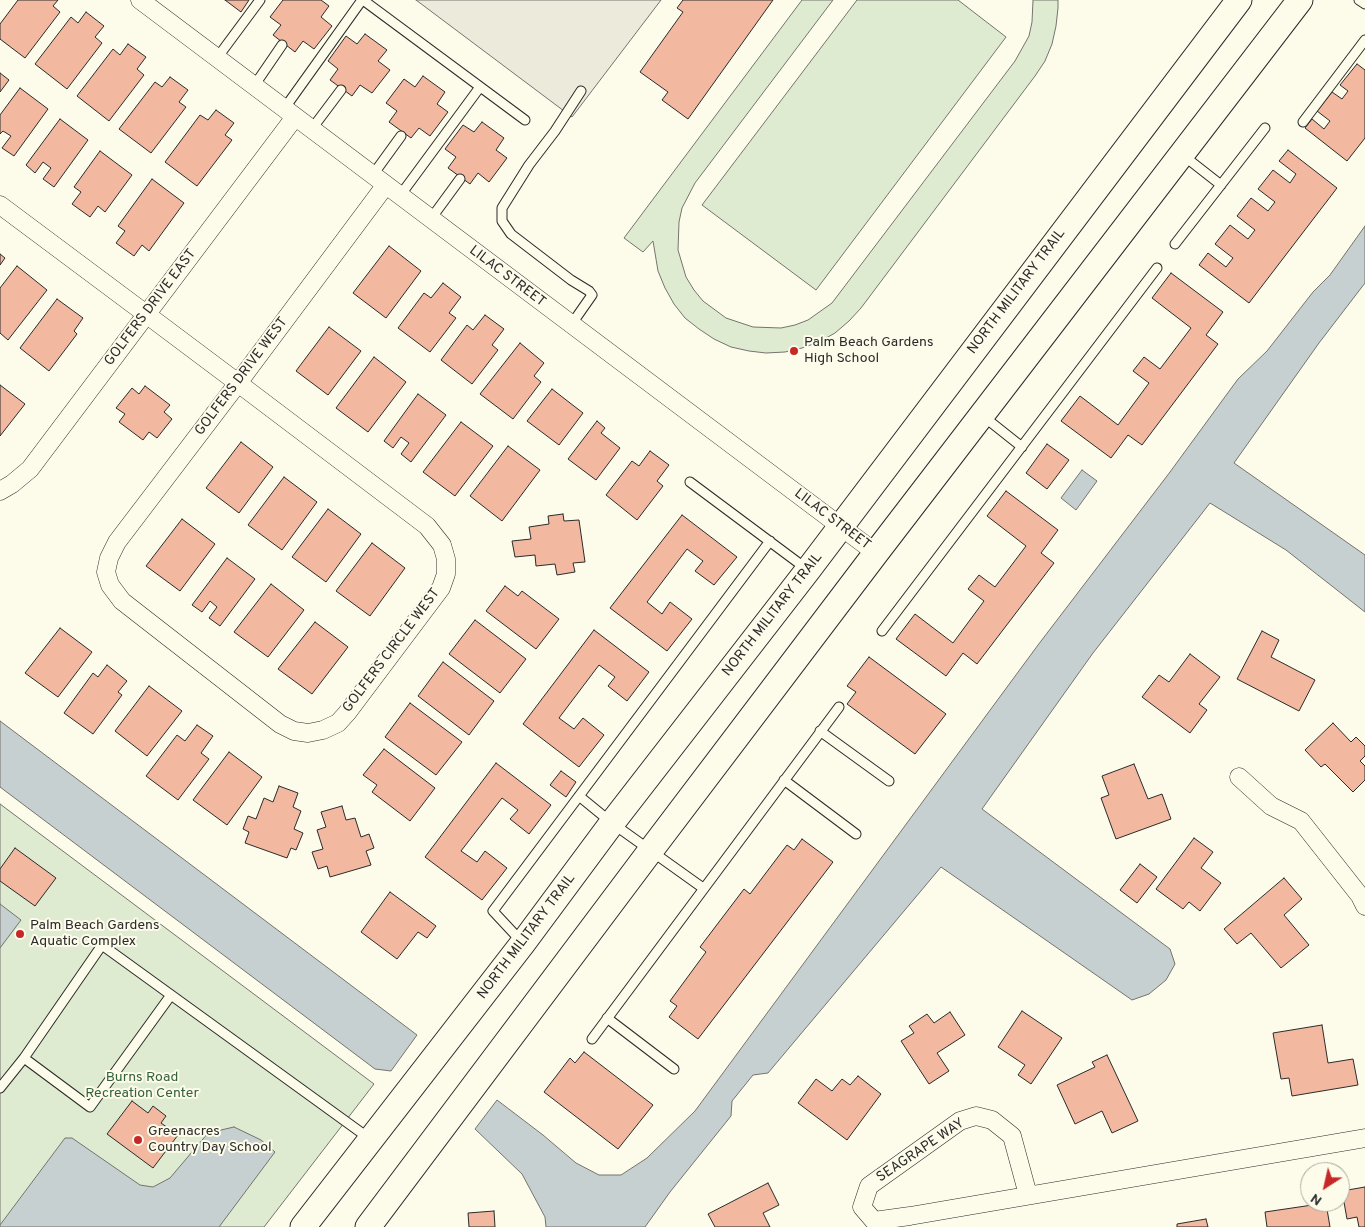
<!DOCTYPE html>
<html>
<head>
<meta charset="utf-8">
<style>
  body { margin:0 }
  #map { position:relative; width:1365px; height:1227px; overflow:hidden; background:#fdfbea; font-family:Overpass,sans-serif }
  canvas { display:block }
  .north { position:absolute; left:1300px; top:1162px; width:50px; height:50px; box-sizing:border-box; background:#fdfbea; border:1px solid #a9a89e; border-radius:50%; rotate:215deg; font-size:14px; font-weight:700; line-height:20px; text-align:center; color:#2b2b2b }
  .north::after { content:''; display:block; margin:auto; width:18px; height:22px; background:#c62828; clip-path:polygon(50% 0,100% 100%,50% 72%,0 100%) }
</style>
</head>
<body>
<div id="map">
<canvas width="1365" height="1227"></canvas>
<div class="north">N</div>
</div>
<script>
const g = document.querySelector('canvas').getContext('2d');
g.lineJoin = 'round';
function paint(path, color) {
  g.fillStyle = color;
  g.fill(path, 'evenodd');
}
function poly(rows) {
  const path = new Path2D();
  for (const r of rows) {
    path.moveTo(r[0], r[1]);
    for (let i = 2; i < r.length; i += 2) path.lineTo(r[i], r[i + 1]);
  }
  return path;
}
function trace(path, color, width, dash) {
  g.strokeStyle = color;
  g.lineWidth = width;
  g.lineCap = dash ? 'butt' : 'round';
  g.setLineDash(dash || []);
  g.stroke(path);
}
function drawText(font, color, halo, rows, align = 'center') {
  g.font = font + ' Overpass,sans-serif';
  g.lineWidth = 4;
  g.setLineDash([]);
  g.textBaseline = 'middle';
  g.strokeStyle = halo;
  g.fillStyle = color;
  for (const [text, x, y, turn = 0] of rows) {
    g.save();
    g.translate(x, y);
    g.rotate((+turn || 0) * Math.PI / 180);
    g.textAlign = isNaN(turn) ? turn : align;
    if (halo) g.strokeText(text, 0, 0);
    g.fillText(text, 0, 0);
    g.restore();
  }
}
const green = poly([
  [802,0,833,0,695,183,682,208,679,222,678,250,686,277,694,290,703,301,726,318,753,327,781,328,795,325,808,320,832,303,1015,61,1029,36,1032,22,1033,0,1058,0,1058,8,1056,26,1052,44,1045,61,1035,76,861,308,849,321,835,333,819,342,802,348,785,352,766,353,749,351,731,347,714,339,699,329,685,318,674,304,665,288,658,271,653,241,643,252,624,238,802,0],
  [857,0,958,0,1006,37,816,290,702,205,857,0],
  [0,804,374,1084,264,1227,0,1227,0,804]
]);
paint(green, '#deebd1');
trace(green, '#74746e', 1);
const parking = poly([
  [416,0,661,0,572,117,416,0]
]);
paint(parking, '#eceadb');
trace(parking, '#74746e', 1);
const water = poly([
  [1365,226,1365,283,1319,343,1234,463,1365,555,1365,612,1286,550,1210,503,1093,653,982,809,1170,949,1175,964,1166,980,1149,994,1132,1000,941,867,768,1073,753,1075,732,1101,731,1116,670,1192,645,1227,546,1227,545,1217,522,1174,475,1129,497,1100,543,1135,576,1163,599,1175,621,1175,647,1158,695,1111,1038,645,1170,472,1238,379,1267,351,1313,292,1330,275,1365,226],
  [1082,470,1097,481,1076,510,1061,498,1082,470],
  [0,721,417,1035,391,1071,375,1069,0,787,0,721],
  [0,904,21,920,0,948,0,904],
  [234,1127,261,1140,275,1152,219,1227,0,1227,0,1225,65,1138,72,1138,140,1185,153,1187,170,1178,208,1133,234,1127]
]);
paint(water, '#c7d0d0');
trace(water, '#74746e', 1);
const building = poly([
  [18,0,58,0,53,6,60,12,25,58,0,39,0,24,18,0],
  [225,0,249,0,241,12,225,0],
  [283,0,321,0,329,6,321,17,332,26,314,49,303,41,295,52,273,35,281,25,270,17,283,0],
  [683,0,773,0,688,119,662,100,668,92,640,72,683,12,677,8,683,0],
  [86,12,104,26,95,37,102,43,67,89,35,64,71,17,78,23,86,12],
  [365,34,387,50,378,61,390,70,372,93,360,85,352,96,330,80,338,69,328,61,346,36,357,44,365,34],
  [128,44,146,57,137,69,144,75,109,121,77,96,113,49,120,55,128,44],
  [1357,64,1365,70,1365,138,1347,161,1305,128,1312,119,1324,129,1330,121,1317,111,1332,92,1342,99,1348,91,1340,85,1357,64],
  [0,73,9,80,0,92,0,73],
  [423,76,445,92,437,104,448,112,430,136,419,128,411,138,389,122,397,111,386,103,404,79,415,87,423,76],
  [170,77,188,90,179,102,186,107,151,153,119,129,155,82,162,87,170,77],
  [20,88,48,109,14,156,2,148,11,136,3,131,0,134,0,115,20,88],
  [216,110,234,123,225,135,232,140,197,186,165,162,200,115,208,120,216,110],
  [60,119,88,140,54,187,43,179,51,168,43,162,35,173,26,165,60,119],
  [482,122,504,138,496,150,507,158,489,182,478,173,470,184,448,168,456,157,445,149,463,125,474,132,482,122],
  [1288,150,1337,188,1249,303,1199,265,1208,253,1226,267,1233,258,1215,244,1230,225,1248,239,1255,230,1237,216,1251,198,1268,211,1275,202,1258,189,1273,170,1290,183,1296,174,1279,161,1288,150],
  [100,151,132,175,105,212,98,206,90,217,72,204,81,192,74,187,100,151],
  [152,179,184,203,149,251,142,245,134,256,116,243,125,231,118,226,152,179],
  [389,246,421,271,386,318,353,293,389,246],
  [0,254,5,258,0,265,0,254],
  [17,266,47,290,8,340,0,333,0,288,17,266],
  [1171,273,1223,312,1206,335,1218,344,1142,445,1128,435,1111,458,1061,421,1080,396,1118,425,1149,383,1133,371,1144,357,1160,369,1191,328,1152,298,1171,273],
  [443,283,461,297,449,313,456,318,430,352,398,328,424,293,431,298,443,283],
  [57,299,83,318,74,331,77,334,49,371,20,348,57,299],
  [485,315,504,329,492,345,498,350,472,384,441,360,467,325,473,330,485,315],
  [329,327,361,351,328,395,296,371,329,327],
  [520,343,544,363,534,376,541,382,513,419,480,394,520,343],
  [374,357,406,382,368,432,336,408,374,357],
  [0,385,25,404,0,436,0,385],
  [145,386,170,405,164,412,172,419,157,438,149,432,143,440,119,422,125,414,116,408,132,388,139,394,145,386],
  [552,389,583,413,559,445,527,421,552,389],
  [418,394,446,415,411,462,401,454,409,443,401,437,393,448,384,441,418,394],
  [597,421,605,428,601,433,620,448,596,480,568,459,597,421],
  [461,422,493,446,455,496,423,472,461,422],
  [241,442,273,467,239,513,206,488,241,442],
  [1047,444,1069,460,1047,489,1026,473,1047,444],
  [508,446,540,470,502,521,470,496,508,446],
  [650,451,669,465,657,481,663,486,637,520,606,495,632,461,639,466,650,451],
  [284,477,317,502,282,550,248,525,284,477],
  [1006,491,1058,530,1041,553,1054,563,977,664,963,653,946,676,896,639,915,614,953,643,984,601,968,589,979,575,995,587,1026,546,987,516,1006,491],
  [328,509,361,534,326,582,292,557,328,509],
  [563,514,564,521,579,520,585,562,573,563,575,572,557,575,555,564,536,566,535,555,515,557,512,541,531,539,529,527,549,524,548,516,563,514],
  [682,515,737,557,714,585,695,571,703,561,687,549,647,602,662,614,670,602,692,619,667,651,610,608,682,515],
  [182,519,215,544,180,591,146,566,182,519],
  [372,543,405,568,370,616,336,591,372,543],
  [227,558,255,579,220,626,209,618,217,607,210,601,202,612,192,605,227,558],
  [271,584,304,610,268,657,234,632,271,584],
  [505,586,518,596,522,591,559,619,536,649,486,611,505,586],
  [475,620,526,659,500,693,449,654,475,620],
  [315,622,348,647,312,694,278,669,315,622],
  [60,628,92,652,58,697,25,673,60,628],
  [594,630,649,672,627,701,608,686,615,677,599,665,559,718,574,729,583,718,604,735,579,767,523,724,594,630],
  [1262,631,1279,640,1271,657,1315,680,1299,711,1237,679,1262,631],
  [1190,654,1220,677,1199,704,1207,710,1190,733,1142,697,1159,675,1169,682,1190,654],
  [869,657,946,714,915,754,847,704,856,692,847,686,869,657],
  [443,662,494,701,469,735,418,696,443,662],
  [107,665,127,681,118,692,122,695,93,734,64,713,93,673,98,677,107,665],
  [149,686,182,711,147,756,115,731,149,686],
  [410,703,462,742,436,775,385,737,410,703],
  [1333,723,1351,742,1356,737,1365,746,1365,756,1360,761,1365,766,1365,780,1353,792,1325,764,1321,767,1305,750,1333,723],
  [197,725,213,736,201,753,209,759,178,800,146,776,177,735,185,741,197,725],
  [384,749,435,788,410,821,372,792,377,785,363,775,384,749],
  [229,752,262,777,227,825,193,800,229,752],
  [496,763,551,805,529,834,510,819,518,810,502,798,461,851,477,862,485,851,507,868,482,900,425,857,496,763],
  [1134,764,1148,799,1162,794,1171,819,1116,839,1101,798,1109,795,1102,776,1134,764],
  [561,771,576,782,566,797,550,785,561,771],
  [279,786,298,793,293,807,301,811,294,829,303,833,296,850,291,848,287,858,245,843,249,832,243,829,248,816,256,819,264,798,273,802,279,786],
  [342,806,346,820,355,818,361,837,369,834,374,848,366,851,371,865,330,877,327,866,318,869,312,852,323,849,317,830,326,827,321,812,342,806],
  [1194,838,1213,852,1201,868,1221,883,1200,911,1189,902,1183,909,1156,889,1194,838],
  [802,839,833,862,698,1039,669,1017,677,1006,670,1001,706,952,700,947,744,889,750,894,787,845,794,850,802,839],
  [15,848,56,878,35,906,0,881,0,869,15,848],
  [1140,864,1157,877,1137,903,1120,890,1140,864],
  [1284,878,1302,899,1284,915,1309,945,1281,968,1251,933,1237,944,1224,929,1284,878],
  [390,892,436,926,427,938,418,932,397,959,361,932,390,892],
  [1022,1011,1062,1038,1031,1084,1018,1075,1025,1065,998,1047,1022,1011],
  [950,1012,965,1035,937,1053,949,1071,929,1084,901,1041,914,1033,909,1026,927,1014,934,1023,950,1012],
  [1322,1025,1328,1063,1353,1059,1358,1085,1292,1096,1289,1078,1281,1079,1273,1033,1322,1025],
  [584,1052,653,1105,618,1149,544,1092,570,1058,575,1063,584,1052],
  [1107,1055,1138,1121,1112,1133,1102,1111,1075,1124,1057,1085,1095,1067,1092,1062,1107,1055],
  [858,1076,881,1094,847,1140,798,1103,816,1079,832,1091,842,1079,850,1085,858,1076],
  [132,1101,148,1113,153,1106,166,1116,161,1123,178,1135,153,1168,107,1134,132,1101],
  [768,1183,779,1205,763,1213,770,1227,715,1227,708,1214,768,1183],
  [1365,1187,1365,1227,1359,1227,1357,1217,1347,1219,1342,1191,1365,1187],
  [1326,1203,1330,1227,1267,1227,1265,1212,1326,1203],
  [494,1211,495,1227,469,1227,468,1213,494,1211],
  [1206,1219,1208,1227,1177,1227,1177,1224,1206,1219]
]);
paint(building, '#f2b8a0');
trace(building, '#2b2b2b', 1);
const lane = poly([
  [363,0,525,120],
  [1359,0,1365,4],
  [217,58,260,0],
  [254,86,282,45],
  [284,109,362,0],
  [1303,122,1365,40],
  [311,130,341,90],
  [1184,156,1221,185],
  [372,176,401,136],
  [399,197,480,87],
  [430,220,460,179],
  [1175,244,1265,128],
  [571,325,592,295,589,291,571,280,511,234,502,221,502,208,529,165,555,131,581,91],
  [983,416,1022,447],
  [690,482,808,570],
  [882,631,1157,268],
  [820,731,889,781],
  [784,780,856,834],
  [579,796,612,823,703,888],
  [521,941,493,911,770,541],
  [607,1018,674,1069],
  [592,1039,839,707],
  [24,1058,90,1107,171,995],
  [0,1088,24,1058,102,945,370,1139]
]);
const street = poly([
  [140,0,876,553],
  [0,205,146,314,238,383,427,526,442,545,446,559,446,574,441,588,347,713,338,723,323,730,308,733,294,731,280,724,122,601,110,585,106,572,109,558,117,542,238,383,385,186],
  [0,491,12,484,30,469,295,117],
  [1239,777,1271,806,1301,821,1360,896,1365,906],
  [1028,1195,1012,1136,992,1120,976,1116,960,1121,869,1186,862,1207,874,1221,910,1216,974,1205,1365,1138]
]);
const secondary = poly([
  [303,1227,523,943,612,823,808,570,1239,0],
  [368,1227,651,850,876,553,1300,0]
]);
trace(lane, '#2b2b2b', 11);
trace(street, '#2b2b2b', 19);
trace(secondary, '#2b2b2b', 27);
trace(lane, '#fdfbea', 9);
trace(street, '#fdfbea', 18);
trace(secondary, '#fdfbea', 25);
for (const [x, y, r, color] of [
  [794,351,5,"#c62828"],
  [20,934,5,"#c62828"],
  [138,1140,5,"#c62828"]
]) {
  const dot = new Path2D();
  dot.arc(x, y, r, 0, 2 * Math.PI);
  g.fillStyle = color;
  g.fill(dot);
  trace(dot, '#fdfbea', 2);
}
drawText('14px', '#2b2b2b', '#fdfbea', [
  ["LILAC STREET",507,277,37],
  ["NORTH MILITARY TRAIL",1017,292,-53],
  ["GOLFERS DRIVE EAST",151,308,-53],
  ["GOLFERS DRIVE WEST",242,377,-53],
  ["LILAC STREET",832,520,37],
  ["NORTH MILITARY TRAIL",773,615,-52],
  ["GOLFERS CIRCLE WEST",392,651,-53],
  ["NORTH MILITARY TRAIL",527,937,-53],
  ["SEAGRAPE WAY",921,1151,-34]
]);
drawText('14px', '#2b2b2b', '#fdfbea', [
  ["Palm Beach Gardens",804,343],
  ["High School",804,359],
  ["Palm Beach Gardens",30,926],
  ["Aquatic Complex",30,942],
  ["Greenacres",148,1132],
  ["Country Day School",148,1148]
], 'left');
drawText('14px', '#34623c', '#fdfbea', [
  ["Burns Road",142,1078],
  ["Recreation Center",142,1094]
]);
</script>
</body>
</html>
